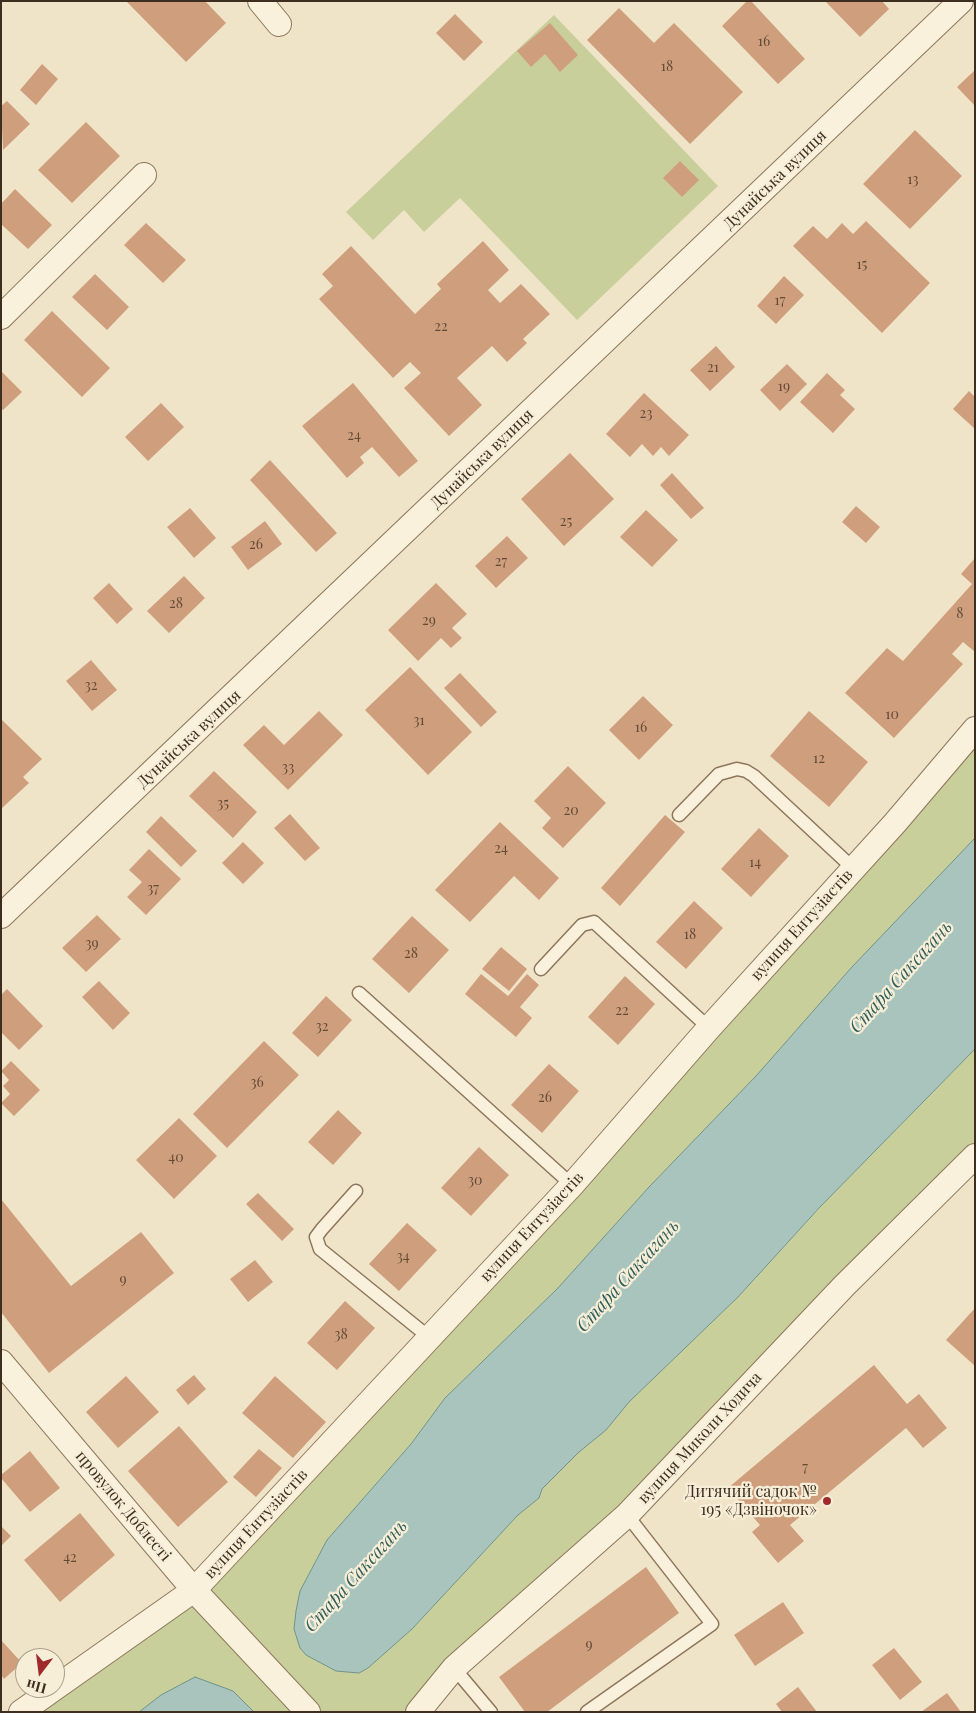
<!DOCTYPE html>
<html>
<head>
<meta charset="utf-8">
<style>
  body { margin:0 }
  #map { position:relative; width:976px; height:1713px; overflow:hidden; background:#f0e4c8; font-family:"Playfair Display",serif }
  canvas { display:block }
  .frame { position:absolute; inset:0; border:2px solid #3d2e20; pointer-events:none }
  .north { position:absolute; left:15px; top:1648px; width:50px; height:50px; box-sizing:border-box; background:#f7eed8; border:1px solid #ada18e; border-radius:50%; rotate:195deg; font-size:14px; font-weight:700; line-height:20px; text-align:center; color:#3d2e20 }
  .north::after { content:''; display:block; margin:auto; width:18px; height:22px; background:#9e2a2b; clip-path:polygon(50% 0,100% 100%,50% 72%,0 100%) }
</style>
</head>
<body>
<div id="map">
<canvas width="976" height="1713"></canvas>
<div class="frame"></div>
<div class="north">Пн</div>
</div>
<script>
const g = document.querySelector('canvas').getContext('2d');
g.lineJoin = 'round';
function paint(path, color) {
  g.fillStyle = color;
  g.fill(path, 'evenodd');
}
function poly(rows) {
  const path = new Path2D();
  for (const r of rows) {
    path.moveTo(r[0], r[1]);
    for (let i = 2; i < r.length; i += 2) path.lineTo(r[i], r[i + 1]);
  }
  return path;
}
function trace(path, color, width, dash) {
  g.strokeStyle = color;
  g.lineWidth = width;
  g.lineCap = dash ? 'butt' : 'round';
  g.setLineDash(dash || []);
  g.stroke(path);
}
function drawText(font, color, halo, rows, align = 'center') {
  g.font = font + ' "Playfair Display",serif';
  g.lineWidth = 4.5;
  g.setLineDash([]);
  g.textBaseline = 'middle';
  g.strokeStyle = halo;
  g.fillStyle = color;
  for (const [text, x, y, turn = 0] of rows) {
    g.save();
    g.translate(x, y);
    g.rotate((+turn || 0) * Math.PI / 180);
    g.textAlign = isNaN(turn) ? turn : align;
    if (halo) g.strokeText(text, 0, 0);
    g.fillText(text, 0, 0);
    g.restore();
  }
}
paint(poly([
  [554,15,718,186,577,320,460,198,424,232,404,210,373,240,346,212],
  [975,729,975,838,851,968,756,1076,649,1187,557,1289,445,1398,411,1444,327,1540,300,1591,300,1648,306,1655,336,1671,359,1673,368,1668,412,1629,518,1515,539,1498,542,1489,579,1452,606,1430,629,1402,738,1297,826,1201,975,1049,975,1156,418,1712,254,1712,233,1691,161,1695,139,1712,20,1712,194,1590]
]), '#c9cf9b');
const water = poly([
  [975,838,975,1049,820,1207,738,1297,629,1402,606,1430,579,1452,542,1489,539,1498,518,1515,412,1629,368,1668,359,1673,336,1671,306,1655,300,1648,294,1629,296,1611,300,1591,327,1540,411,1444,445,1398,557,1289,649,1187,756,1076,851,968,975,838],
  [195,1677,233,1691,254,1712,139,1712,161,1695,195,1677]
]);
paint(water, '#a9c4bc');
trace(water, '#6f938a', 1);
paint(poly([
  [126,1,205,1,226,23,186,62],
  [747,1,751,1,805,59,778,84,722,26],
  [825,1,882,1,889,9,860,37],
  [619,8,654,43,674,23,743,92,690,144,587,40],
  [455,14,483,42,464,61,436,33],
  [550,23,578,55,560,72,545,54,531,67,517,51],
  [42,64,58,79,36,105,20,90],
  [975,70,975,106,957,87],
  [7,101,30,124,3,150,1,106],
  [86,122,120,156,72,203,38,170],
  [915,130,962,176,910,229,863,184],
  [680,161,699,180,682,197,663,178],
  [15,189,52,225,28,249,1,224,1,204],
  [866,221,930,283,882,333,793,246,813,226,827,239,842,223,853,234],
  [146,223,186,260,163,283,124,245],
  [483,241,509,270,488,290,500,303,521,284,550,314,523,339,527,343,507,362,492,346,457,378,482,405,449,436,404,388,421,373,410,362,393,378,319,299,333,286,322,274,351,246,415,314,441,289,437,284],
  [95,274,129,307,107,330,72,297],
  [784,276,804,295,776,324,757,306],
  [52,311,110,368,82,397,24,340],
  [716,346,735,367,710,391,690,370],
  [787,364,807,384,780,411,760,390],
  [1,371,22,392,3,410,1,408],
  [827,373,845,390,840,395,855,409,833,433,800,402],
  [353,383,418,461,399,477,372,447,360,457,364,463,347,478,302,426],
  [969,391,975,397,975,429,953,409],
  [644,393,689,435,669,456,661,447,653,456,642,444,630,457,606,434],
  [161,403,184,427,148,461,125,437],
  [570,453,614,499,564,546,521,499],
  [270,460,337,533,316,552,250,480],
  [672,473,704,508,691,519,660,485],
  [856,506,880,527,866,543,842,522],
  [190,508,216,538,194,558,167,527],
  [646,510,678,540,652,567,620,537],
  [265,521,282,544,248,570,231,547],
  [507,536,528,558,496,588,475,566],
  [975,558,975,652,963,642,952,654,963,664,894,738,845,693,887,648,903,661,972,584,961,574],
  [184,576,205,598,169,633,147,611],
  [109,583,133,609,117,624,93,598],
  [436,583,467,614,452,628,462,638,451,648,441,638,418,661,388,630],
  [91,660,117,690,92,711,66,681],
  [410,667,472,732,428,775,365,710],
  [460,673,497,712,481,727,444,688],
  [643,696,673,725,639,760,609,730],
  [319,711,343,735,288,790,243,745,264,725,284,745],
  [809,711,868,762,829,807,770,756],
  [1,719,42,759,23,777,29,783,1,809],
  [568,766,606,803,563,848,542,828,551,818,534,801],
  [214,771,257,812,233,838,189,796],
  [290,814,320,848,305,861,274,828],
  [665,815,685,832,620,906,601,888],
  [161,816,197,851,181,867,146,832],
  [500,822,559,878,539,900,514,876,470,922,435,890],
  [759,828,789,856,751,897,721,869],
  [243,842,264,863,243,884,222,863],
  [149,849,181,879,146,915,127,897,142,882,129,870],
  [694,901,723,928,686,969,656,942],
  [97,915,121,939,86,972,62,948],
  [412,916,449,950,409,993,372,959],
  [501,947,527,969,509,991,482,969],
  [481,974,508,996,527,974,539,985,520,1007,532,1018,516,1037,465,994],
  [625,976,655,1004,618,1045,588,1017],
  [99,981,130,1013,113,1030,82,997],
  [7,989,43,1026,19,1050,1,1032,1,995],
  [326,996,352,1020,318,1057,292,1033],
  [264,1041,299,1075,227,1148,193,1114],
  [11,1061,40,1090,14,1116,1,1103,10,1094,3,1086,9,1080,1,1071],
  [549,1064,579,1091,542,1133,511,1105],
  [338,1110,362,1133,333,1165,308,1142],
  [179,1118,217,1156,174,1199,136,1160],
  [479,1147,509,1175,471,1216,441,1188],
  [258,1193,294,1229,282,1241,246,1204],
  [1,1199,71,1286,141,1232,174,1273,49,1373,1,1312],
  [407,1223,437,1250,399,1291,369,1264],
  [255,1260,273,1282,248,1302,230,1279],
  [345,1301,375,1328,337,1370,307,1343],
  [975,1308,975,1366,946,1340],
  [874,1365,907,1404,919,1394,947,1428,923,1448,906,1428,790,1525,804,1541,778,1563,752,1532,760,1525,728,1488],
  [194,1375,206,1389,188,1405,176,1390],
  [126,1376,159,1412,118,1448,86,1412],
  [275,1376,326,1422,293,1458,242,1413],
  [179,1426,228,1482,178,1527,128,1471],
  [259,1449,282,1468,256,1497,233,1477],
  [30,1451,60,1488,30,1512,1,1478,1,1475],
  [80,1513,115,1555,60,1602,24,1560],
  [1,1526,11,1536,1,1546],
  [646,1567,679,1613,547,1712,525,1712,499,1677],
  [783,1602,804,1633,755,1666,734,1635],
  [1,1640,22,1663,4,1679,1,1675],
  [894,1648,922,1682,900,1700,872,1665],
  [798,1687,817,1712,782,1712,776,1704],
  [947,1693,961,1712,921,1712]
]), '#cf9f7d');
const service = poly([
  [679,815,719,774,737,769,746,771,754,776,854,869],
  [541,969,582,925,594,922,709,1028],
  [359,993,572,1185],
  [356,1191,322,1229,316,1237,320,1249,430,1338],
  [454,1668,491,1712],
  [587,1712,712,1624,627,1515]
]);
const minor = poly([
  [260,1,279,24],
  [1,317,144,175],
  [1,916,961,1],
  [1,1362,194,1590,308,1712],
  [55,1688,194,1590,572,1185,709,1028,895,823,975,729],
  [21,1712,55,1688],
  [418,1712,454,1668,627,1515,844,1286,975,1156]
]);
trace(service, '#8d765c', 15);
trace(minor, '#8d765c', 26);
trace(service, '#faf1dc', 12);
trace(minor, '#faf1dc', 24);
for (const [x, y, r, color] of [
  [827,1501,5,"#9e2a2b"]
]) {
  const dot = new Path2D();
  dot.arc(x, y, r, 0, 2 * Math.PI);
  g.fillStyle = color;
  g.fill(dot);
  trace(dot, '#f7eed8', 2);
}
drawText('14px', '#624a37', null, [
  ["16",764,42],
  ["18",667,67],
  ["13",913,180],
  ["15",862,265],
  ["17",780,301],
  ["22",441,327],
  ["21",713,368],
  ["19",784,387],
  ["23",646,414],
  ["24",354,436],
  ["25",566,522],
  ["26",256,545],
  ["27",501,562],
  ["28",176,604],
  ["8",960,614],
  ["29",429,621],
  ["32",91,686],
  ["10",892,715],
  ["31",419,721],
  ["16",641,728],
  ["12",819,759],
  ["33",288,768],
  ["35",223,804],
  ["20",571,811],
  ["24",501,849],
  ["14",755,863],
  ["37",153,889],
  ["18",690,935],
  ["39",92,944],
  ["28",411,954],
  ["22",622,1011],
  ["32",322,1027],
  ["36",257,1083],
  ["26",545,1098],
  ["40",176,1158],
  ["30",475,1181],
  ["34",403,1257],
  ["9",123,1280],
  ["38",341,1335],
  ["7",805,1468],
  ["42",70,1558],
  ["9",589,1645]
]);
drawText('16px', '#3d2e20', '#f7eed8', [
  ["Дунайська вулиця",775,180,-44],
  ["Дунайська вулиця",482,459,-44],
  ["Дунайська вулиця",189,739,-43],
  ["вулиця Ентузіастів",802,925,-48],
  ["вулиця Ентузіастів",532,1227,-47],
  ["вулиця Миколи Ходича",700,1438,-47],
  ["провулок Доблесті",123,1506,50],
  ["вулиця Ентузіастів",256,1524,-47]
]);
drawText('16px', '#3d2e20', '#f7eed8', [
  ["Дитячий садок №",817,1492],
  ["195 «Дзвіночок»",817,1510]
], 'right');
drawText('italic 18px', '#2f5d5a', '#f7eed8', [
  ["Стара Саксагань",901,977,-48],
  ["Стара Саксагань",628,1276,-48],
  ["Стара Саксагань",356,1576,-48]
]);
</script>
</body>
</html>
